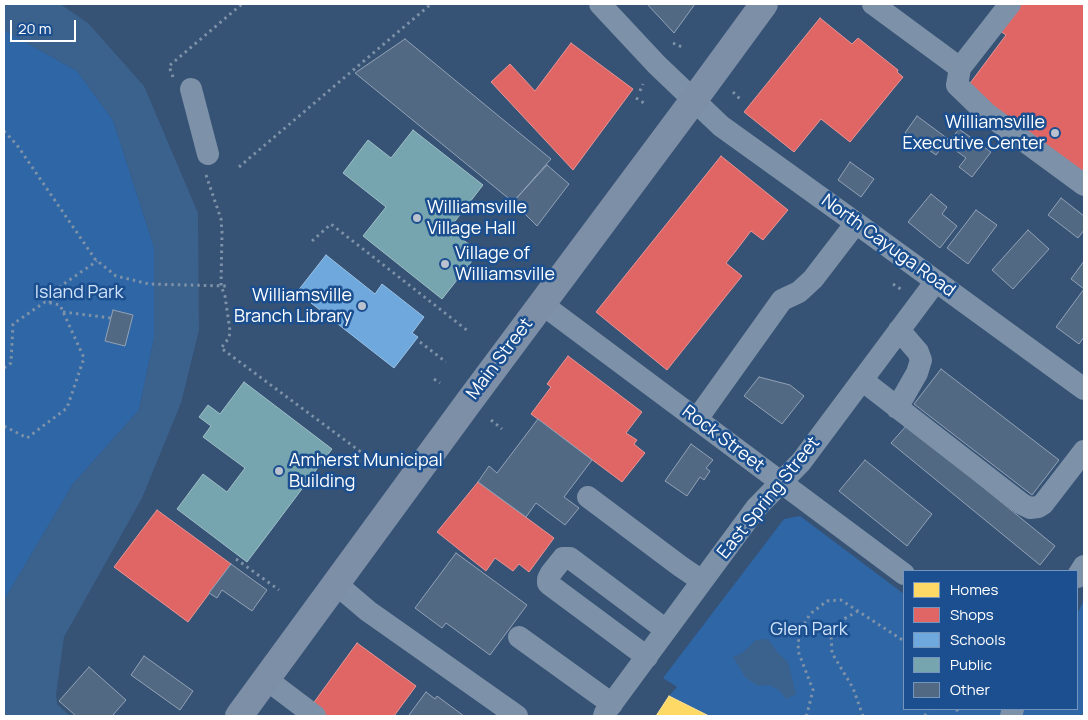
<!DOCTYPE html>
<html>
<head>
<meta charset="utf-8">
<style>
  body { margin:0 }
  #map { position:relative; width:1088px; height:720px; overflow:hidden; background:#365274; font-family:Manrope,sans-serif }
  canvas { display:block }
  .frame { position:absolute; inset:0; border:5px solid #fff; pointer-events:none }
  .legend { position:absolute; left:903px; top:570px; width:175px; height:140px; box-sizing:border-box; background:#1b4f8f; border:1px solid #7695bc; margin:0; padding:6px 9px; list-style:none; font-size:15px; color:#fff }
  .legend li { display:flex; align-items:center; gap:10px; height:25px }
  .legend b { width:25px; border:1px solid #7695bc }
  .scale { position:absolute; left:10px; top:20px; width:66px; height:22px; box-sizing:border-box; border:2px solid #fff; border-top:0; padding-left:6px; font-size:15px; line-height:18px; white-space:nowrap; color:#fff; -webkit-text-stroke:4px #1b4f8f; paint-order:stroke }
</style>
</head>
<body>
<div id="map">
<canvas width="1088" height="720"></canvas>
<div class="frame"></div>
<ul class="legend">
<li><b style="height:14px;background:#ffd966"></b>Homes</li>
<li><b style="height:14px;background:#e06666"></b>Shops</li>
<li><b style="height:14px;background:#6fa8dc"></b>Schools</li>
<li><b style="height:14px;background:#76a5af"></b>Public</li>
<li><b style="height:14px;background:#526984"></b>Other</li>
</ul>
<div class="scale">20 m</div>
</div>
<script>
const g = document.querySelector('canvas').getContext('2d');
g.lineJoin = 'round';
function paint(path, color) {
  g.fillStyle = color;
  g.fill(path, 'evenodd');
}
function poly(rows) {
  const path = new Path2D();
  for (const r of rows) {
    path.moveTo(r[0], r[1]);
    for (let i = 2; i < r.length; i += 2) path.lineTo(r[i], r[i + 1]);
  }
  return path;
}
function trace(path, color, width, dash) {
  g.strokeStyle = color;
  g.lineWidth = width;
  g.lineCap = dash ? 'butt' : 'round';
  g.setLineDash(dash || []);
  g.stroke(path);
}
function drawText(font, color, halo, rows, align = 'center') {
  g.font = font + ' Manrope,sans-serif';
  g.lineWidth = 5;
  g.setLineDash([]);
  g.textBaseline = 'middle';
  g.strokeStyle = halo;
  g.fillStyle = color;
  for (const [text, x, y, turn = 0] of rows) {
    g.save();
    g.translate(x, y);
    g.rotate((+turn || 0) * Math.PI / 180);
    g.textAlign = isNaN(turn) ? turn : align;
    if (halo) g.strokeText(text, 0, 0);
    g.fillText(text, 0, 0);
    g.restore();
  }
}
paint(poly([
  [4,30,77,71,113,120,154,247,154,338,139,410,73,484,6,597,4,598],
  [800,516,904,594,904,709,1077,709,1077,614,1084,600,1084,716,709,716,669,696,677,687,663,678,784,519]
]), '#2f66a5');
paint(poly([
  [4,4,60,4,88,23,144,86,198,213,199,330,181,403,142,498,64,637,56,695,57,704,70,716,4,716,4,598,6,597,73,484,139,410,154,338,154,247,113,120,77,71,4,30],
  [768,639,778,653,788,662,796,694,786,699,779,690,769,685,758,686,745,677,733,657,742,653,756,640]
]), '#3b618d');
const homes = poly([
  [669,696,709,716,656,716,669,696]
]);
paint(homes, '#ffd966');
trace(homes, '#ffe494', 1);
const shops = poly([
  [1016,4,1084,4,1084,179,968,86,1006,35,997,29,1016,4],
  [820,18,852,44,858,38,898,70,897,72,903,77,850,142,821,119,794,152,744,112,820,18],
  [571,43,633,89,573,170,491,82,510,64,535,91,571,43],
  [721,156,788,210,763,240,751,231,735,252,726,263,742,276,667,370,596,312,721,156],
  [568,356,642,412,626,433,637,440,634,444,645,453,622,482,531,414,551,387,547,384,568,356],
  [478,482,554,538,529,572,519,564,513,571,495,558,486,571,437,532,478,482],
  [157,510,231,564,188,622,114,567,157,510],
  [357,643,416,686,394,716,327,716,312,705,357,643]
]);
paint(shops, '#e06666');
trace(shops, '#e99494', 1);
const schools = poly([
  [326,255,375,294,382,284,424,317,412,333,418,337,394,368,297,292,326,255]
]);
paint(schools, '#6fa8dc');
trace(schools, '#9ac2e6', 1);
const public = poly([
  [413,130,483,185,449,229,479,252,442,299,363,236,386,207,343,173,368,140,391,158,413,130],
  [244,382,332,449,247,562,177,509,203,474,227,492,245,468,203,437,211,426,199,417,208,405,220,414,244,382]
]);
paint(public, '#76a5af');
trace(public, '#9fc0c7', 1);
const building = poly([
  [647,4,695,4,674,33,647,4],
  [405,39,551,159,513,202,355,73,405,39],
  [917,116,948,139,936,155,905,133,917,116],
  [959,129,991,152,972,177,959,167,966,158,947,144,959,129],
  [850,162,874,179,861,197,838,180,850,162],
  [547,165,569,184,537,226,513,202,547,165],
  [931,194,947,207,942,214,957,226,940,248,908,222,931,194],
  [1061,198,1084,216,1084,230,1078,238,1048,215,1061,198],
  [976,210,997,225,968,264,947,248,976,210],
  [1028,230,1049,249,1013,289,992,270,1028,230],
  [1084,261,1084,337,1079,344,1056,327,1084,289,1071,279,1084,261],
  [113,310,133,315,125,346,105,341,113,310],
  [941,369,1059,460,1032,495,914,404,941,369],
  [759,377,790,385,804,396,782,424,744,396,759,377],
  [538,419,592,460,564,497,579,508,565,525,536,503,526,517,478,482,489,466,497,473,538,419],
  [907,425,1055,546,1040,565,891,443,907,425],
  [691,444,713,460,706,468,710,471,704,480,700,477,687,496,665,481,691,444],
  [865,460,932,514,907,546,839,491,865,460],
  [456,553,527,605,490,655,446,623,442,628,415,608,456,553],
  [231,564,267,590,252,611,222,590,217,598,209,593,231,564],
  [144,656,193,691,180,710,131,675,144,656],
  [89,667,126,700,113,715,115,716,76,716,59,701,89,667],
  [426,692,435,699,437,696,464,716,411,716,409,715,426,692]
]);
paint(building, '#526984');
trace(building, '#92a2b6', 1);
trace(poly([
  [673,43,684,48],
  [173,77,169,66,242,4],
  [640,91,643,84],
  [733,92,742,101],
  [636,98,644,103],
  [4,131,17,145,95,259,116,276,149,284,226,286],
  [239,167,431,4],
  [206,175,221,219,222,232,221,286,225,296,230,331,229,338,221,348,373,461],
  [312,241,331,224,468,331],
  [893,284,902,290],
  [50,303,52,292,97,261],
  [63,312,111,318],
  [420,342,446,362],
  [4,368,11,363,13,324,45,302,60,305,84,358,67,408,27,438,4,426],
  [434,379,440,383],
  [491,420,502,429],
  [236,559,279,590],
  [858,611,842,620,831,634,832,653,853,688,863,716],
  [957,709,958,716],
  [806,716,807,714,813,690,798,651,799,633,810,614,827,601,841,600,904,641],
  [925,716,927,709]
]), '#7d92a8', 3, [2.5, 4]);
trace(poly([
  [600,4,657,65,721,126,856,223,1084,389],
  [873,4,960,68],
  [1010,4,960,68,957,85,986,113,1084,185],
  [191,89,208,154],
  [542,304,904,574],
  [862,380,1022,504,1030,508,1038,507,1043,504,1084,451],
  [897,408,917,373,921,360,918,352,899,330],
  [697,419,782,300,799,292,813,279,856,223],
  [588,497,680,566,702,581],
  [1077,577,1084,566],
  [335,583,368,611,517,716],
  [519,637,612,704],
  [647,657,550,585,548,583,548,579,551,573,563,558,570,558,666,630],
  [266,679,315,716],
  [604,716,605,713,756,508,801,462,936,281],
  [1011,716,1013,709]
]), '#7d92a8', 22);
trace(poly([
  [239,716,468,403,693,101,764,4]
]), '#7d8ea7', 28);
for (const [x, y, r, color] of [
  [1055,133,5,"#b9c2ce"],
  [417,218,5,"#b9c2ce"],
  [445,264,5,"#b9c2ce"],
  [362,306,5,"#b9c2ce"],
  [279,471,5,"#b9c2ce"]
]) {
  const dot = new Path2D();
  dot.arc(x, y, r, 0, 2 * Math.PI);
  g.fillStyle = color;
  g.fill(dot);
  trace(dot, '#1b4f8f', 2);
}
drawText('18px', '#fff', '#1b4f8f', [
  ["Williamsville",1045,123,"right"],
  ["Executive Center",1045,144,"right"],
  ["Williamsville",427,208],
  ["Village Hall",427,229],
  ["Village of",455,254],
  ["Williamsville",455,275],
  ["Williamsville",352,296,"right"],
  ["Branch Library",352,317,"right"],
  ["Amherst Municipal",289,461],
  ["Building",289,482]
], 'left');
drawText('18px', '#fff', '#1b4f8f', [
  ["North Cayuga Road",888,246,36],
  ["Main Street",500,359,-53],
  ["Rock Street",723,439,37],
  ["East Spring Street",769,498,-51]
]);
drawText('18px', '#cfe3fa', '#1b4f8f', [
  ["Island Park",79,293],
  ["Glen Park",809,630]
]);
</script>
</body>
</html>
